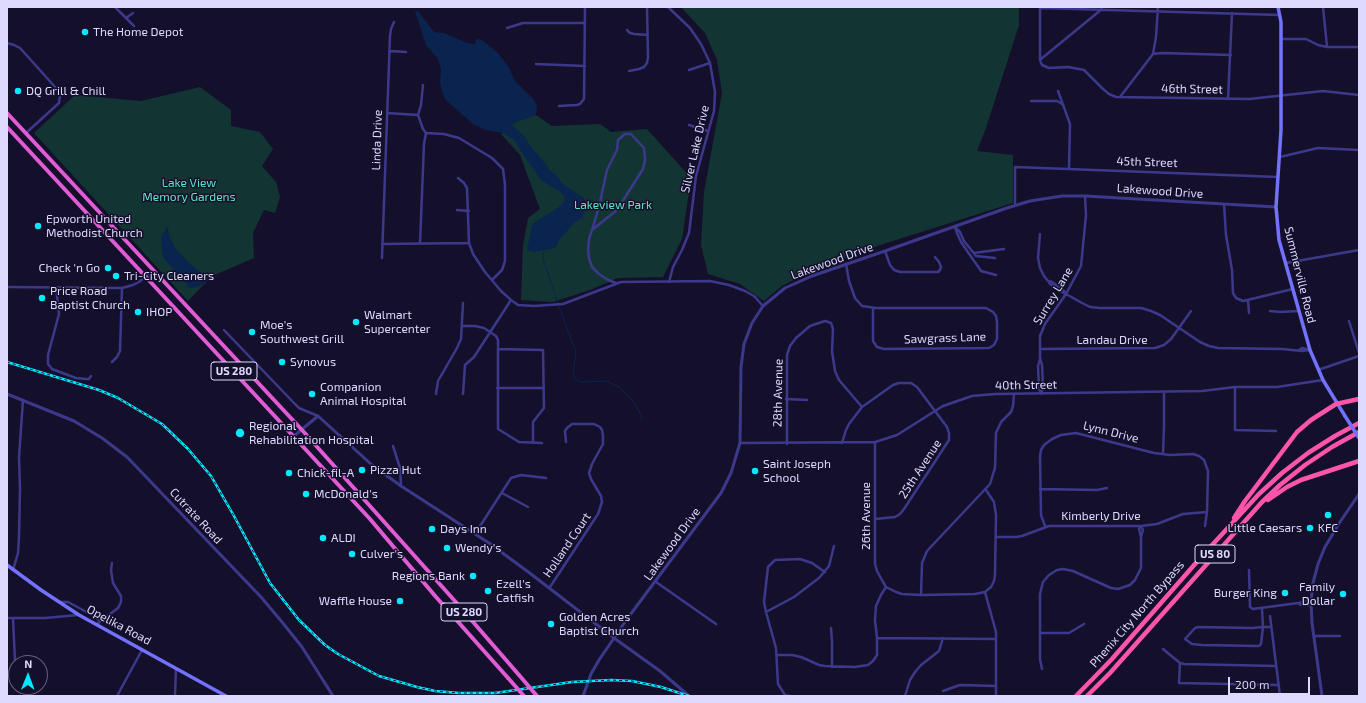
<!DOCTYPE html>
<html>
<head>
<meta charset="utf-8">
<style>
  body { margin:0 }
  #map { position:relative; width:1366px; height:703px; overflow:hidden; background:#14102b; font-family:"Exo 2",sans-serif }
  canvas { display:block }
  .frame { position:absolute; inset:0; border:8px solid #dedaff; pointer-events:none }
  .north { position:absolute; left:8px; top:655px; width:40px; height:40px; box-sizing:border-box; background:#14102b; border:1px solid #656180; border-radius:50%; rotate:1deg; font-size:11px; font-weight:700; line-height:16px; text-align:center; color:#dedaff }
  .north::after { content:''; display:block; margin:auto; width:14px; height:18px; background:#06e8ff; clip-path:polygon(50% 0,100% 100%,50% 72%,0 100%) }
  .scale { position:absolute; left:1228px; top:677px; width:82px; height:18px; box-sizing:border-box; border:2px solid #dedaff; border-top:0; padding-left:5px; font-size:12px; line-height:14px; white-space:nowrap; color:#dedaff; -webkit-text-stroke:3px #14102b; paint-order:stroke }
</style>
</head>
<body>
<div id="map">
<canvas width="1366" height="703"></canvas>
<div class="frame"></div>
<div class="north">N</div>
<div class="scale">200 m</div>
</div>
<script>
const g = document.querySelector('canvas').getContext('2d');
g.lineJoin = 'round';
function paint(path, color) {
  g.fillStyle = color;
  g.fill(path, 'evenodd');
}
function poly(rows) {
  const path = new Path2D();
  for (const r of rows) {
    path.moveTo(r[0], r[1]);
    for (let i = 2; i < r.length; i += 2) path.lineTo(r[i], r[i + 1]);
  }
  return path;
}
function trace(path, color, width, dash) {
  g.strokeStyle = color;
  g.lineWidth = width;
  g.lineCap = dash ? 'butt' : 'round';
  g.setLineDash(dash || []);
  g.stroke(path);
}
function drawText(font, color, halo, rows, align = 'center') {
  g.font = font + ' "Exo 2",sans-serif';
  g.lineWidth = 3;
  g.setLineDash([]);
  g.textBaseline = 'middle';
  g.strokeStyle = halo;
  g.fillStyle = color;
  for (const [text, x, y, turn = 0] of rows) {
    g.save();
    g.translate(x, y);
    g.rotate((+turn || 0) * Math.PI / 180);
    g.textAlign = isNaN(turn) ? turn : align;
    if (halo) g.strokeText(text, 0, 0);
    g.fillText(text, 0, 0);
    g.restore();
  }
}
paint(poly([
  [681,7,1019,7,1019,25,986,128,977,151,1013,155,1013,203,877,246,806,273,782,286,764,301,740,284,708,274,701,245,704,192,722,93,717,60,705,33],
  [200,87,231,110,231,126,260,132,273,149,262,166,276,182,280,197,275,213,264,210,253,233,254,258,212,276,188,301,34,133,75,95,141,101],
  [536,115,552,126,600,124,611,132,647,129,691,178,682,239,663,277,618,278,590,290,553,302,521,300,523,246,528,218,540,209,520,155,501,134,515,122]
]), '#123534');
paint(poly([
  [415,11,418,11,434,32,444,33,467,43,475,44,476,43,475,40,480,39,487,44,498,53,508,66,515,81,534,100,537,106,536,115,515,122,512,125,525,137,531,147,536,152,550,170,556,175,563,184,584,198,586,203,587,208,582,218,575,222,560,239,555,248,533,252,527,250,532,224,559,207,565,200,564,196,559,191,550,186,541,180,525,158,515,141,503,133,486,130,473,124,445,99,441,88,440,81,441,69,438,59,426,45],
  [168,226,169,236,176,249,190,264,208,278,206,284,193,288,189,287,164,259,162,253,161,237]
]), '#0b244f');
trace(poly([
  [544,251,543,259,558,303],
  [559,307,576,352,573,374,575,379,580,382,606,381,619,387,633,401,641,415,642,420]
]), '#0b244f', 1);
trace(poly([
  [115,7,134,26],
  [668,7,690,28,701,44,710,63,715,92,714,111,696,176,689,233,682,250,673,267,669,282],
  [1040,7,1040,60,1042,65,1049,68,1068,67,1084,70,1102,88,1109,94,1116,97,1249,99,1323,91,1359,95],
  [1323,7,1327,47],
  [1040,8,1280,15],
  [126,18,133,13],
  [507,28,523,23,585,23],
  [627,30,630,33,634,34,648,35],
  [1281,39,1306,39,1318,45,1327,47,1359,47],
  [7,43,14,45,20,48,56,88,60,95,59,103,26,133],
  [390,51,406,52],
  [1153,54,1162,53,1231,55],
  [1041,59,1102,9],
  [536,64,585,66],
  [689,70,710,63],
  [629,71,639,69,644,67,647,63,648,57,647,7],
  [1058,91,1070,124,1069,169],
  [1120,97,1153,54,1156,37,1158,7],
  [1228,99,1232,13],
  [1031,101,1057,101,1062,104],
  [559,106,577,105,580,104,584,99,585,7],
  [387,113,418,115],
  [418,115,423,129,426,133,444,134,459,138,492,158,503,169,505,185,505,261,502,270,492,280],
  [418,115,421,105,423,85],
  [689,125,708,131],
  [625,134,631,134,644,148,645,160,643,169,617,210,592,230,599,207,607,170,617,150,618,140,625,134],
  [1280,157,1318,148,1359,150],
  [458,178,464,183,467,188,469,243,473,254,485,272,501,291,511,300,518,305,534,306,563,304,621,282,710,281,729,285,745,291,754,296,763,306],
  [1224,204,1226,235,1232,270,1233,293,1236,298,1243,301,1293,289],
  [1015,205,1015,167,1278,177],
  [457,210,469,211],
  [955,227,957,233,961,242,981,271,996,275],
  [955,227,960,232,964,241,976,256,995,258],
  [592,230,589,239,588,249,589,258,592,267,599,274,608,280,616,283],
  [1040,234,1038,258,1040,268,1044,276,1048,281,1052,282,1064,291,1066,294,1082,303,1090,307,1100,308,1141,308,1151,311,1160,315,1200,342,1209,346,1218,348,1282,349,1302,351,1310,350],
  [420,243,424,144,426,133],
  [382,244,469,243],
  [885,251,890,265,894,270,900,272,938,272,940,270,941,267,939,262,935,257],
  [974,253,1004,249],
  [382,258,390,36,391,29,394,22],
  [1286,263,1359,250],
  [846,264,849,281,855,298,862,306,876,308,986,308,993,312,996,316,997,322,997,339,994,345,989,348,884,349,877,347,873,341,873,308],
  [1049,282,1050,284,1065,294],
  [7,287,122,288,133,285,139,282,153,270],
  [56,287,59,314,48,355,48,364,52,369,76,378,86,379,89,379,91,376],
  [1248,300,1249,313],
  [1270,311,1280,312,1299,311],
  [1349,321,1359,353],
  [462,326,475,326,484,328,496,336,498,340,498,429,519,442,542,443],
  [224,330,293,402,299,408,318,416],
  [498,349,543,350,544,408,533,422,533,443],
  [1040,349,1155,348,1164,345,1171,339,1191,311],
  [1299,350,1302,348,1310,350],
  [1040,359,1038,366,1039,388,1041,394],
  [112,362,117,357,120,351,122,288],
  [1318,370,1359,356],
  [1235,387,1235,430,1276,431],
  [497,388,543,388],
  [436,394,438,381,457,348,461,339,463,303],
  [463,394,465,365,474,357,511,300],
  [1041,394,1043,388,1042,365,1040,358,1040,336,1045,324,1066,294,1081,266,1086,215,1085,196],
  [786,399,807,400],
  [875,442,875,564,877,571,883,582,886,587,896,592,902,594,921,595,975,594,985,592,991,587,994,581,995,575,996,515,994,502,986,490],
  [740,443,875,442,897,435,943,406,972,396,995,394,1202,391,1235,387,1277,387,1323,380],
  [842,443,846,430,849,424,862,407,893,385,899,383,911,383,917,387,947,427,949,433,949,440,904,509,900,514,895,517,875,519],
  [787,444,787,355,790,346,796,338,810,326,825,321,831,323,833,329,832,351,835,371,839,380,862,407],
  [393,446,400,468,401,486],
  [1163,454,1164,427,1164,392],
  [1040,489,1097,490,1107,488],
  [502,493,528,507],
  [1045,526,1041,515,1040,457,1041,450,1044,445,1052,439,1061,435,1076,433,1154,453,1170,455,1193,454,1199,456,1204,460,1208,471,1207,512,1205,526],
  [1141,527,1139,529,1141,537],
  [475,534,511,478,521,475,546,478],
  [996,537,1016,537,1022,536,1049,526,1141,526,1157,524,1183,514,1207,512],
  [13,570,18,553,19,537,20,489,19,457,23,400],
  [1249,570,1250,607,1253,609,1298,603,1308,601,1311,602],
  [656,582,716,624],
  [550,587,598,514,602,502,601,496,591,479,589,473,592,464,603,444,603,436,602,430,600,427,594,424,572,424,567,428,565,431,566,442],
  [985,592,996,632,996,696],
  [921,595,922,563,927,551,990,484,995,468,996,433,1001,422,1011,412,1013,406,1014,394],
  [60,602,68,602,94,616,100,621],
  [1299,604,1302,605,1308,605,1311,602],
  [1262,609,1263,627,1261,644,1259,646,1202,645,1192,644,1185,639,1195,628,1198,627,1252,628,1263,627,1271,627],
  [766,612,794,597,819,578,829,566,834,546],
  [1270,616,1280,696],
  [7,618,45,618,78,615],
  [13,618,16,683],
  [97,624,118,608,121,602,121,596,113,583,111,570,112,563],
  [831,628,832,641,832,667],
  [1040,633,1069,633,1084,624],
  [1314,636,1340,636],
  [877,638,996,639],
  [1163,649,1180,663,1184,664,1276,666],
  [777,655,792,655,801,657,819,665,825,666,855,667,868,665,873,661,877,655,877,638,875,620,876,606,881,595,886,587],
  [1180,663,1179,683,1279,685],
  [1042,669,1040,659,1040,594,1043,582,1049,575,1057,570,1063,569,1073,571,1111,588,1118,589,1130,585,1135,580,1141,568,1141,537,1143,530,1141,526],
  [19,687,25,690],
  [943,691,960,685,996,686],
  [117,696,142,650],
  [175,696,176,668],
  [790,696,785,695,778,684,776,648,766,612,764,602,768,567,775,560,800,559,812,563,825,572],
  [905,696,910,680,915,672,921,665,939,651,943,638]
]), '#3c398c', 2.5);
trace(poly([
  [7,394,74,421,102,438,127,457,261,597,282,622,302,647,333,696],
  [294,436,318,416,372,465,401,486,489,543,531,574,614,638,660,671,689,696],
  [583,696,591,674,599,660,627,619,721,493,731,473,740,443,741,367,744,344,752,323,763,306,785,288,812,276,885,251,1007,208,1030,201,1062,196,1085,196,1276,207],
  [1322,696,1312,623,1311,602,1313,583,1318,564,1325,547,1340,522,1359,494]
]), '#3c398c', 3);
trace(poly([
  [1278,7,1281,22,1281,130,1276,207,1279,240,1310,350,1323,380,1345,416],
  [7,565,41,590,79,615,226,696]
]), '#7371ff', 3.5);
trace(poly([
  [7,113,302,430,454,600,519,675],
  [7,127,370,519,436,597,508,678]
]), '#e15bd4', 4);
trace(poly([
  [1268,500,1287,487,1301,480,1359,461],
  [1234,518,1245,501,1297,432,1311,420,1336,404,1359,399],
  [1076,696,1112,659,1202,556,1259,494,1282,473,1308,453,1335,436,1359,423],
  [1087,696,1110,673,1262,502,1280,485,1305,465,1332,447,1359,432]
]), '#ff55a8', 4.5);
const rail = poly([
  [7,362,99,390,118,398,162,424,188,449,211,476,234,516,270,583,299,620,325,645,338,654,379,676,417,687,435,691,459,693,495,693,572,682,611,680,632,681,661,687,689,696]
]);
trace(rail, '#06e8ff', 2.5);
trace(rail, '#14102b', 1, [3]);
trace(poly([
  [1345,416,1359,438]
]), '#7371ff', 3.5);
trace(poly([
  [519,675,537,696],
  [508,678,524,696]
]), '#e15bd4', 4);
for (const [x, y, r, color] of [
  [85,32,4,"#06e8ff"],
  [18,91,4,"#06e8ff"],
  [38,226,4,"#06e8ff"],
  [108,268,4,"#06e8ff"],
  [116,276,4,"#06e8ff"],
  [42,298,4,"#06e8ff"],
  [138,312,4,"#06e8ff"],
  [356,322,4,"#06e8ff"],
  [252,332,4,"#06e8ff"],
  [282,362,4,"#06e8ff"],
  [312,394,4,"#06e8ff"],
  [240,433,5,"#06e8ff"],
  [362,470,4,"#06e8ff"],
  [755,471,4,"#06e8ff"],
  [289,473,4,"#06e8ff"],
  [306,494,4,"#06e8ff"],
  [1328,515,4,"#06e8ff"],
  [1310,528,4,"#06e8ff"],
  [432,529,4,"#06e8ff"],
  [323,538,4,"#06e8ff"],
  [447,548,4,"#06e8ff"],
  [352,554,4,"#06e8ff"],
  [473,576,4,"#06e8ff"],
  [488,591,4,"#06e8ff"],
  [1285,593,4,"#06e8ff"],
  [1343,594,4,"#06e8ff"],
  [400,601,4,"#06e8ff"],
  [551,624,4,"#06e8ff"]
]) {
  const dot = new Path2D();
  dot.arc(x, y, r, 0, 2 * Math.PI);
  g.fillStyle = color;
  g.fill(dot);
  trace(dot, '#14102b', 1.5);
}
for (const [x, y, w] of [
  [234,371,46],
  [1215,554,40],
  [464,612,46]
]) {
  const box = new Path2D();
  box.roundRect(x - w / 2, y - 9, w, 18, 3);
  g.fillStyle = '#14102b';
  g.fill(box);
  trace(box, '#dedaff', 1);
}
drawText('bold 11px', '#dedaff', null, [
  ["US 280",234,371],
  ["US 80",1215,554],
  ["US 280",464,612]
]);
drawText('12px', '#dedaff', '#14102b', [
  ["The Home Depot",93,32],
  ["DQ Grill & Chill",26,91],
  ["Epworth United",46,219],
  ["Methodist Church",46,233],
  ["Check 'n Go",100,268,"right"],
  ["Tri-City Cleaners",124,276],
  ["Price Road",50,291],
  ["Baptist Church",50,305],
  ["IHOP",146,312],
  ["Walmart",364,315],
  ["Supercenter",364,329],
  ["Moe's",260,325],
  ["Southwest Grill",260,339],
  ["Synovus",290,362],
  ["Companion",320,387],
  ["Animal Hospital",320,401],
  ["Regional",249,426],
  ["Rehabilitation Hospital",249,440],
  ["Saint Joseph",763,464],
  ["School",763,478],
  ["Pizza Hut",370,470],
  ["Chick-fil-A",297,473],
  ["McDonald's",314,494],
  ["Little Caesars",1302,528,"right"],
  ["KFC",1328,528,"center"],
  ["Days Inn",440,529],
  ["ALDI",331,538],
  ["Wendy's",455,548],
  ["Culver's",360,554],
  ["Regions Bank",465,576,"right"],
  ["Ezell's",496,584],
  ["Catfish",496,598],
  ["Family",1335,587,"right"],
  ["Dollar",1335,601,"right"],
  ["Burger King",1277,593,"right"],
  ["Waffle House",392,601,"right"],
  ["Golden Acres",559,617],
  ["Baptist Church",559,631]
], 'left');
drawText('12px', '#dedaff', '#14102b', [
  ["46th Street",1192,89,1],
  ["Linda Drive",377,140,-88],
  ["Silver Lake Drive",695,149,-77],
  ["45th Street",1147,162,2],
  ["Lakewood Drive",1160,191,4],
  ["Lakewood Drive",832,261,-20],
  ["Summerville Road",1300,275,76],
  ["Surrey Lane",1053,296,-59],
  ["Sawgrass Lane",945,338,-2],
  ["Landau Drive",1112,340],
  ["40th Street",1026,385,-1],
  ["28th Avenue",778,393,-89],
  ["Lynn Drive",1111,432,14],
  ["25th Avenue",920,469,-57],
  ["Cutrate Road",196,516,47],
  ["26th Avenue",866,516,-90],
  ["Kimberly Drive",1101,516],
  ["Lakewood Drive",672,544,-54],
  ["Holland Court",567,545,-56],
  ["Phenix City North Bypass",1137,614,-49],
  ["Opelika Road",119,625,28]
]);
drawText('12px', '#60e5c3', '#14102b', [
  ["Lake View",189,183],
  ["Memory Gardens",189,197],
  ["Lakeview Park",613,205]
]);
</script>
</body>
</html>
